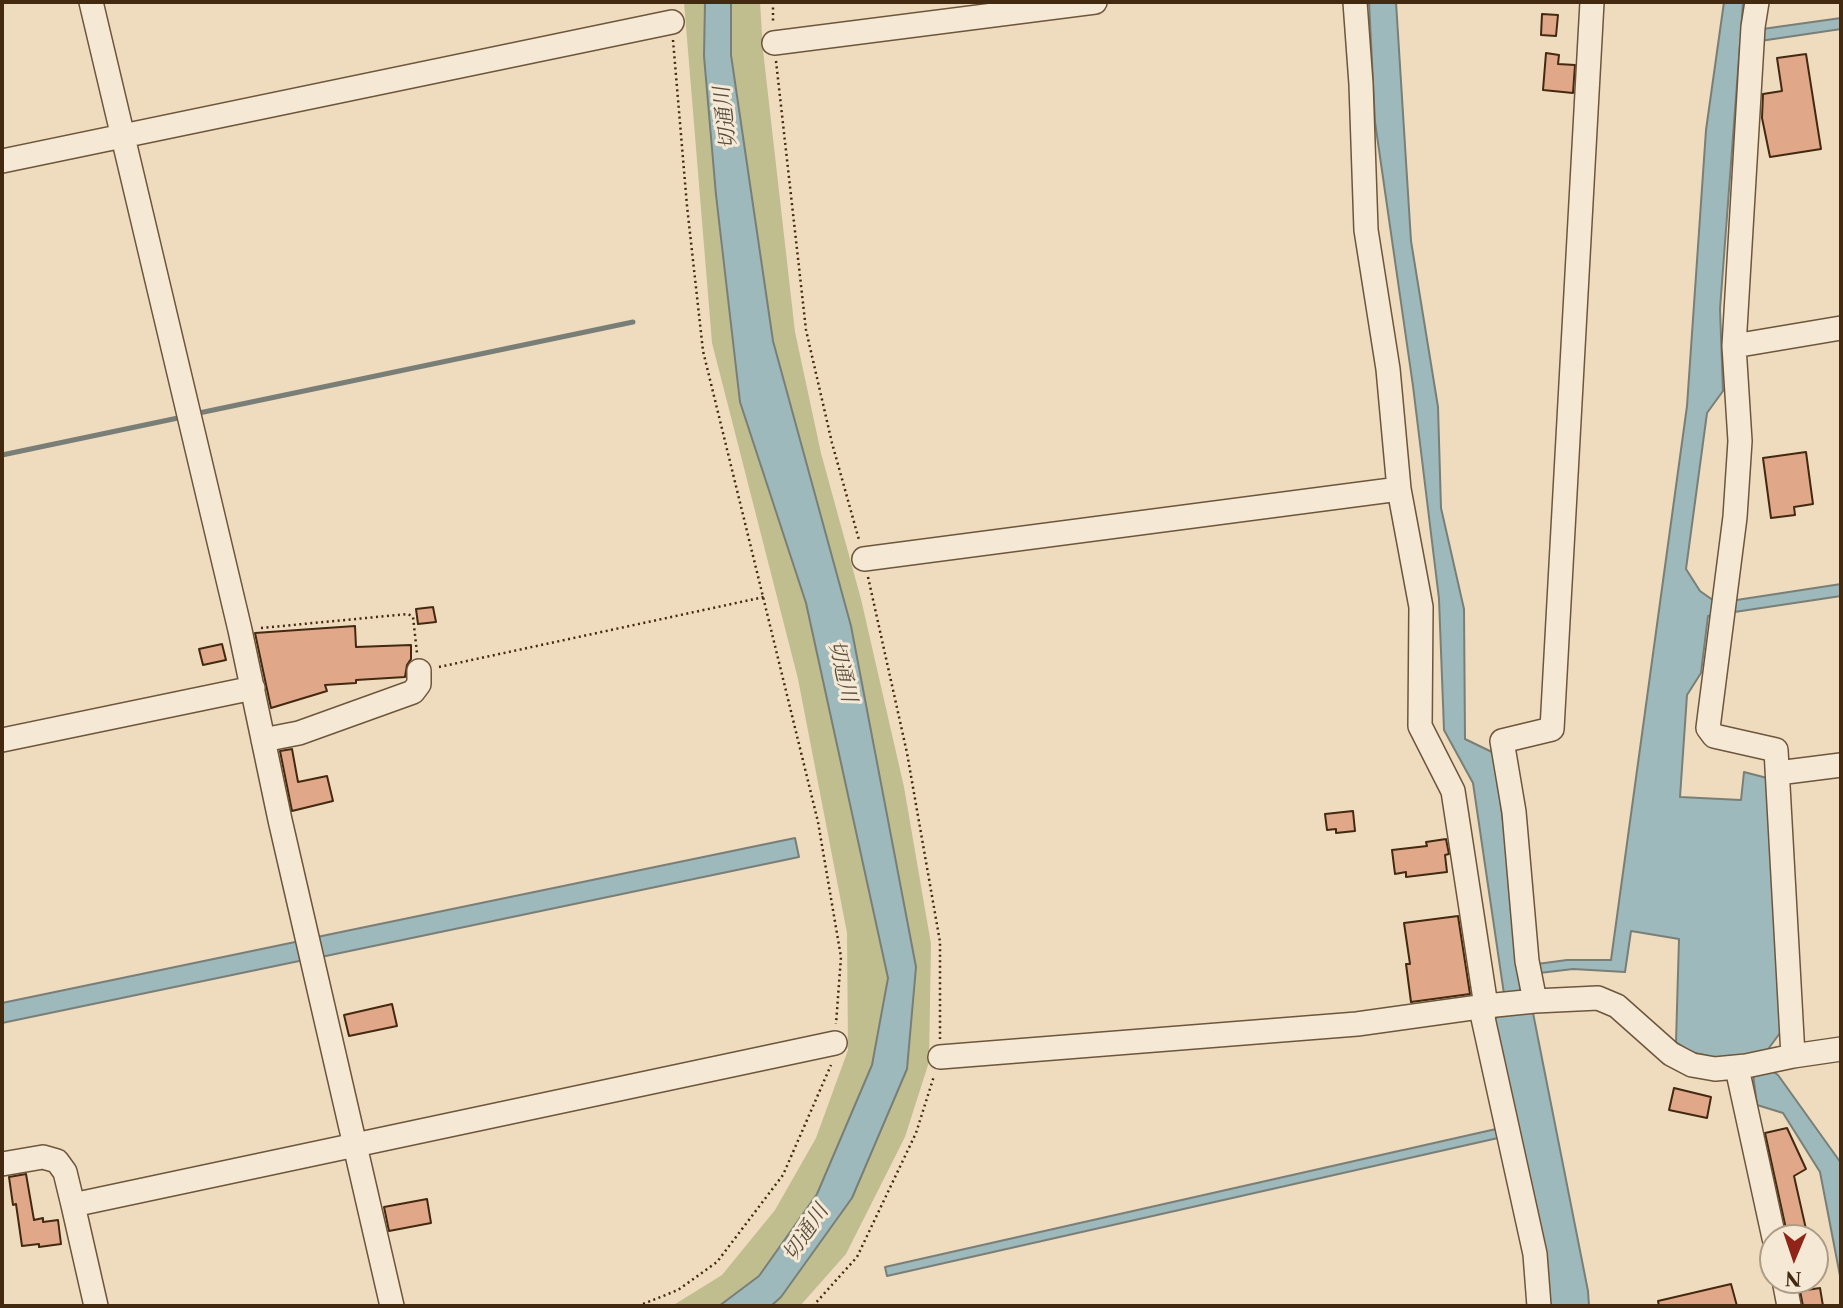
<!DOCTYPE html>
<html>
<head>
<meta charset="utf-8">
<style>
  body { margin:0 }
  #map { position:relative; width:1843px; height:1308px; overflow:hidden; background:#efdcbf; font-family:"Libre Caslon Text",serif }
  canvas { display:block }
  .frame { position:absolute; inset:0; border:4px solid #422910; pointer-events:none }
  .north { position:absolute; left:1759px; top:1224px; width:70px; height:70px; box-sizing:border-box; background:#f5e8d5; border:2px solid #ad9c86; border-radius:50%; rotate:182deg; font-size:19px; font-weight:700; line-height:28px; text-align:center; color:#422910 }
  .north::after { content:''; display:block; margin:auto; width:24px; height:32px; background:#8f2418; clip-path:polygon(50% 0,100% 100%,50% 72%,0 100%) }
</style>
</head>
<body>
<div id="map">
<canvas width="1843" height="1308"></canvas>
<div class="frame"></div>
<div class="north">N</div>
</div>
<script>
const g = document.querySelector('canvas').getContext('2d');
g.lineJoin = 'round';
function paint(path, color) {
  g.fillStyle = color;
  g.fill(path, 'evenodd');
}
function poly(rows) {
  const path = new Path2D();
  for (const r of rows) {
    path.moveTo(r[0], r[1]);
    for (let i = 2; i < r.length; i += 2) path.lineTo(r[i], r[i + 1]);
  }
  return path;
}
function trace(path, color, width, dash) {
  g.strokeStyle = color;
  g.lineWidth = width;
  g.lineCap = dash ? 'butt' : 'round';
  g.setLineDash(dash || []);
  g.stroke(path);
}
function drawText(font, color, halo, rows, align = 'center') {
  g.font = font + ' "Libre Caslon Text","Noto Serif JP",serif';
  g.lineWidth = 6;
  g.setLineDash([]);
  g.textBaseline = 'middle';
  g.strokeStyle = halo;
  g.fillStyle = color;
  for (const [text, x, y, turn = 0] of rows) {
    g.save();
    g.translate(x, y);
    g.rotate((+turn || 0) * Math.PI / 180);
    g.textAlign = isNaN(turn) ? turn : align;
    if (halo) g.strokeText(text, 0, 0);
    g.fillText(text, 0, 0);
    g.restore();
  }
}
paint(poly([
  [684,2,705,2,704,56,740,402,806,603,888,978,872,1065,817,1194,759,1276,719,1306,672,1306,722,1275,775,1210,816,1138,848,1050,847,933,798,679,712,343],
  [731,2,760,2,763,50,795,332,821,453,861,599,904,787,931,944,929,1062,905,1137,846,1254,800,1306,771,1306,781,1297,916,967,851,626,773,341,731,55]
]), '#c0be8e');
const water = poly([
  [705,2,731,2,731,55,773,341,851,626,916,967,907,1069,852,1198,781,1297,771,1306,719,1306,759,1276,817,1194,872,1065,888,978,806,603,740,402,716,195,704,56,705,2],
  [1369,2,1396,2,1411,241,1438,407,1441,508,1464,609,1465,739,1494,753,1522,966,1567,960,1611,960,1687,406,1706,130,1724,2,1743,2,1741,32,1841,18,1841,29,1740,44,1720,309,1723,391,1707,413,1686,569,1700,591,1717,603,1841,584,1841,596,1708,616,1701,673,1687,695,1680,797,1741,800,1744,772,1771,779,1785,1004,1780,1033,1766,1052,1768,1068,1778,1075,1841,1163,1841,1281,1820,1172,1783,1113,1757,1105,1753,1074,1722,1059,1691,1052,1676,1042,1679,939,1631,931,1625,972,1573,969,1523,975,1520,992,1522,1009,1533,1013,1588,1291,1589,1306,1548,1306,1494,1019,1505,1013,1504,994,1473,783,1444,730,1439,599,1413,386,1375,122,1369,2],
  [795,838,799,857,321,957,317,937,795,838],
  [300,941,304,960,2,1023,2,1003,300,941],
  [1496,1129,1498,1138,887,1276,885,1267,1496,1129]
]);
paint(water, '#9db9bb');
trace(water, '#797f77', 2);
trace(poly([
  [199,413,633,322],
  [2,455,178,418]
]), '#797f77', 5);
const building = poly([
  [1542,14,1558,15,1556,36,1541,35,1542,14],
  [1546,53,1559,55,1558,64,1575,65,1573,93,1543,90,1546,53],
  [1806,54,1821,149,1770,157,1762,118,1763,94,1782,91,1777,58,1806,54],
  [1806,452,1813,504,1794,507,1795,515,1771,518,1763,458,1806,452],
  [433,607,436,622,418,624,416,609,433,607],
  [355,626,356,647,411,645,411,659,407,665,405,677,356,680,356,683,325,685,327,691,271,708,255,633,355,626],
  [222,644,226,660,203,665,199,649,222,644],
  [292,749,298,782,327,776,333,801,292,811,280,751,292,749],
  [1353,811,1355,831,1336,833,1336,829,1327,830,1325,814,1353,811],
  [1446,839,1449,854,1445,855,1447,872,1406,877,1406,872,1395,874,1392,850,1427,846,1426,842,1446,839],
  [1458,916,1470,994,1411,1002,1406,964,1410,964,1404,923,1458,916],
  [392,1004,397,1026,349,1036,344,1015,392,1004],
  [1674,1088,1711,1097,1707,1118,1669,1110,1674,1088],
  [1787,1128,1806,1169,1794,1176,1808,1238,1788,1238,1765,1133,1787,1128],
  [26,1174,34,1220,43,1218,43,1222,58,1220,61,1244,39,1247,39,1244,22,1246,16,1204,13,1205,9,1177,26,1174],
  [427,1199,431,1223,389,1231,384,1207,427,1199],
  [1731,1284,1737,1306,1659,1306,1658,1301,1731,1284],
  [1820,1288,1823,1306,1803,1306,1800,1291,1820,1288]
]);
paint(building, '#e1a789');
trace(building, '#422910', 2);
const minor = poly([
  [91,2,240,630,280,820,392,1306],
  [1355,2,1361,84,1366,230,1388,369,1399,489,1421,607,1420,726,1453,791,1486,1006,1535,1001,1598,998,1617,1006,1671,1054,1692,1065,1715,1069,1746,1066,1793,1056,1841,1049],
  [1757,2,1753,27,1734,346,1740,441,1735,517,1708,728,1714,736,1776,750,1793,1056],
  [774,43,1095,2],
  [2,161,672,22],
  [1734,346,1841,328],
  [864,559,1399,489],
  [2,740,253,688],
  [263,740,299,733,413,692,419,684,419,671],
  [1778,773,1841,765],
  [1535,1001,1527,961,1514,812,1502,741,1552,729,1592,2],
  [940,1057,1357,1024,1486,1006,1483,1018,1535,1254,1539,1306],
  [1737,1068,1774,1238],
  [2,1164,43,1157,57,1161,65,1172,73,1205],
  [1784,1280,1789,1306],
  [96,1306,73,1205,835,1043]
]);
trace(minor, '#6d563c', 26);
trace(poly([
  [773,2,773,23],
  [673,40,687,206,703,351,818,822,841,957,836,1024],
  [776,61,806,330,832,443,859,540],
  [868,577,907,753,940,942,940,1039],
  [261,628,408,614,413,617,417,653],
  [439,667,764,597],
  [638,1306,678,1290,717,1262,783,1175,831,1065],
  [813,1306,857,1257,916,1133,934,1076]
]), '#422910', 2.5, [2, 3.5]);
trace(minor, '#f5e8d5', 23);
drawText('italic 21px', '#594d3b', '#f5e8d5', [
  ["切通川",726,118,-97],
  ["切通川",842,671,77],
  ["切通川",806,1233,-56]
]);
</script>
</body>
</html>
